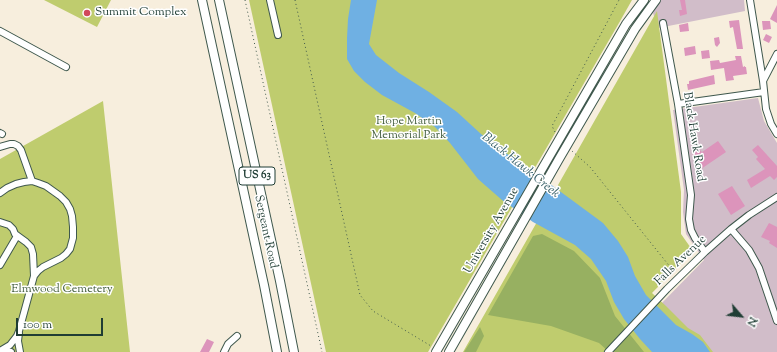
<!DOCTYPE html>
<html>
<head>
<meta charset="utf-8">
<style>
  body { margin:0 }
  #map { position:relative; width:777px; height:352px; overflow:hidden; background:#f7eedd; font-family:"Sorts Mill Goudy",serif }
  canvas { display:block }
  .north { position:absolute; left:721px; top:296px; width:40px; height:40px; -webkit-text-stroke:3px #fff; paint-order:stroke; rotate:118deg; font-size:11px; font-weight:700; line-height:16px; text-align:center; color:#1f3d34 }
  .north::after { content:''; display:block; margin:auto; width:14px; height:18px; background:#1f3d34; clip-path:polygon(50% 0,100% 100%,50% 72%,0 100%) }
  .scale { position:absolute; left:16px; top:318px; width:87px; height:18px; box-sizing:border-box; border:2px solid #1f3d34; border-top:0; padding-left:5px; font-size:12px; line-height:14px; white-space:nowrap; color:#1f3d34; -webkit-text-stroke:3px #fff; paint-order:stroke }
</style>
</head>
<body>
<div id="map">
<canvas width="777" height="352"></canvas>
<div class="north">N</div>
<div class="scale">100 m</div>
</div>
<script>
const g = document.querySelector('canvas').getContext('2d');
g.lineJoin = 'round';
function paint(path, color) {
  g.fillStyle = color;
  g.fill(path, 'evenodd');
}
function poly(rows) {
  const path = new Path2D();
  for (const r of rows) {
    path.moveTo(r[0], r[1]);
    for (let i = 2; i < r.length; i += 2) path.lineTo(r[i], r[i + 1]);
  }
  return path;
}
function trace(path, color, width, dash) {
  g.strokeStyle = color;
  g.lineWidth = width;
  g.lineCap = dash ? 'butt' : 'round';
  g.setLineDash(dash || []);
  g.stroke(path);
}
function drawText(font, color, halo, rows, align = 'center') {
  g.font = font + ' "Sorts Mill Goudy",serif';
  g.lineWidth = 3;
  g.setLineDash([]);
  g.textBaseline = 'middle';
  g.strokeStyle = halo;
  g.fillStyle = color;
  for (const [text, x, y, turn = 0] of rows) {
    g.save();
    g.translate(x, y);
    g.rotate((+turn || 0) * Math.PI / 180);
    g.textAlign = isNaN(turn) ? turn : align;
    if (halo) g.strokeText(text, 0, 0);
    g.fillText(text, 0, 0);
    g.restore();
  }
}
paint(poly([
  [660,0,744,0,745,11,658,28,653,13],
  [758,98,764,121,777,143,777,352,710,352,658,307,704,260,686,234,683,212,684,190,673,110]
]), '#d1bdc9');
paint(poly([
  [44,0,111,0,97,27],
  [249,0,632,0,619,23,428,352,326,352],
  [657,11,681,192,681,234,693,251,652,293,666,306,688,328,700,335,713,352,463,352],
  [103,101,130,352,0,352,0,159]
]), '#bfcc6e');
paint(poly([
  [542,234,574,251,600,278,615,316,644,352,609,352,599,343,551,326,488,315,533,236],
  [480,327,484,336,476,352,464,352]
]), '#97b061');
paint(poly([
  [351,0,377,0,369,44,376,55,399,73,429,92,457,112,481,134,498,148,527,167,603,223,618,241,628,257,635,276,646,295,676,325,692,334,703,342,710,352,652,352,640,339,624,319,614,302,606,281,591,259,575,245,533,222,502,200,478,179,450,143,435,127,415,113,382,95,365,82,354,71,347,59,347,38,348,19]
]), '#6fb0e3');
paint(poly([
  [680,0,685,0,687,14,680,16,679,10,682,10],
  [777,5,777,23,770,19],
  [739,20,743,49,737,49,733,27,730,28,729,21],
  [762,21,770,21,771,29,763,30],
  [688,23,689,31,680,32,679,25],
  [766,34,772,37,769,43,763,40],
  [719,37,720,43,717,47,715,45,714,38],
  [695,46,696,54,685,56,684,48],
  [709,50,710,58,702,59,701,51],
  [735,56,741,56,743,67,745,66,745,67,746,67,747,74,733,76,734,80,726,81,724,68,711,70,710,61,719,60,720,63,736,60],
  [714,75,715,84,688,90,687,84,689,84,689,81],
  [718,141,726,152,701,169,692,155,699,149,702,152],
  [758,145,777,166,777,177,774,180,770,176,751,188,747,180,765,169,756,159,758,157,752,150],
  [732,186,745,206,731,215,718,194],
  [769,223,777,227,777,248,769,243,770,241,761,237],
  [207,339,214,342,209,352,200,352]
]), '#dc94bb');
const minor = poly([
  [270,0,278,35],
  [750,0,763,81],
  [663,23,678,104,691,195,689,219,691,230,695,238,705,252],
  [0,31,66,67],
  [777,54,763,81,766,109,771,124,777,134],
  [678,104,764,92],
  [0,133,2,134],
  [0,147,10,144,14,144,18,146,21,150,32,181],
  [0,193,7,188,16,184,24,182,32,181,38,183,46,186,60,196,66,202,70,209,72,216,73,227,73,238,70,249,66,254,61,258,43,267,38,271,34,276,19,331,17,336,10,345,0,351],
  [0,222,9,225,13,229,15,234,26,242,31,247,33,254,34,276],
  [731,229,749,250,759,268,777,321],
  [0,265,17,236],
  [19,333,18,341,20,352],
  [2,350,11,352],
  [224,352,228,344,237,336],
  [608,352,667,289,705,252,731,229,749,215,777,197]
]);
const major = poly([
  [202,0,264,285,277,352],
  [219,0,280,281,294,352],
  [436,352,626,24,644,0],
  [449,352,559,159,635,29,656,0]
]);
trace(minor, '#3f584d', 8);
trace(major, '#3f584d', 10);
trace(poly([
  [245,0,322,352],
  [295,0,360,295,373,311,431,346],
  [555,132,552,126,619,0],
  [572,151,590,167,675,273]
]), '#3f584d', 1, [1, 3]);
trace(minor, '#fff', 6);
trace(major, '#fff', 8);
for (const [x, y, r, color] of [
  [87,13,4,"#d1495b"]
]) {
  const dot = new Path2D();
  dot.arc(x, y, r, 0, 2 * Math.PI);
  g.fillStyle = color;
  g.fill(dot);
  trace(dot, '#fff', 1.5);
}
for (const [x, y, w] of [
  [257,176,36]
]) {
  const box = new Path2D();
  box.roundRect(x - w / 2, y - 9, w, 18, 3);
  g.fillStyle = '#fff';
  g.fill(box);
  trace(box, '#1f3d34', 1);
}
drawText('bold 11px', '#1f3d34', null, [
  ["US 63",257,176]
]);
drawText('12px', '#1f3d34', '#fff', [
  ["Summit Complex",95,13]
], 'left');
drawText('12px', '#476142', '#fff', [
  ["Hope Martin",409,122],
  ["Memorial Park",409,136],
  ["Elmwood Cemetery",62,290]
]);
drawText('12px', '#1f3d34', '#fff', [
  ["Black Hawk Road",693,137,81],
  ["University Avenue",492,231,-60],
  ["Sergeant Road",265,232,78],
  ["Falls Avenue",681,261,-44]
]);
drawText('italic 13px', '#376069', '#fff', [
  ["Black Hawk Creek",520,166,39]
]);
</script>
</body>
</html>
